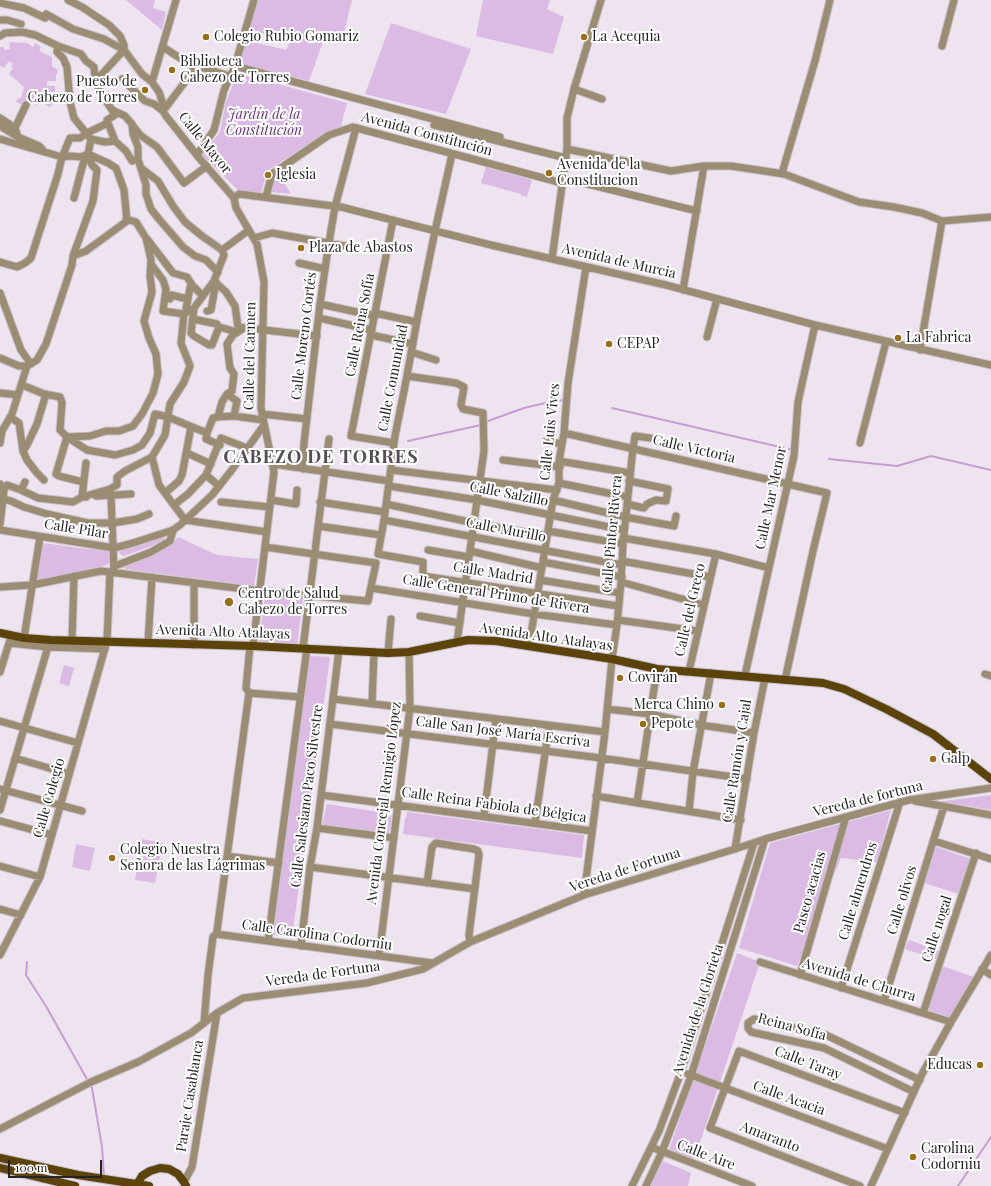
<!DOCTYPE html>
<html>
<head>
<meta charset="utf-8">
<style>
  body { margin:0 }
  #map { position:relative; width:991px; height:1186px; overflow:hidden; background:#ede4ef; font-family:"Playfair Display",serif }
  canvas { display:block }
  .scale { position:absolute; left:8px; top:1160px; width:94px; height:18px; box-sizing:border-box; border:2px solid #262327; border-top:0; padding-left:5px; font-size:12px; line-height:14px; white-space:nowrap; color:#262327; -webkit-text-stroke:3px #fff; paint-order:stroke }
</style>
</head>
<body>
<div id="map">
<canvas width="991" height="1186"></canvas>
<div class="scale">100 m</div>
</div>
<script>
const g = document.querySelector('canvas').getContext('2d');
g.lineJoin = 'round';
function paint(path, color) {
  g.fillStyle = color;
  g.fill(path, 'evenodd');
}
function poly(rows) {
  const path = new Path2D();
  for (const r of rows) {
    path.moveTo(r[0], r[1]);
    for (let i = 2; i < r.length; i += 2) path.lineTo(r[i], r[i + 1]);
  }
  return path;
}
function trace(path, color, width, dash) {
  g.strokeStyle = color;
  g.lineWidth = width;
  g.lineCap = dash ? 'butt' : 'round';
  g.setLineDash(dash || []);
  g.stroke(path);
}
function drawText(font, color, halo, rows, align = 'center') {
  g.font = font + ' "Playfair Display",serif';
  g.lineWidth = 4;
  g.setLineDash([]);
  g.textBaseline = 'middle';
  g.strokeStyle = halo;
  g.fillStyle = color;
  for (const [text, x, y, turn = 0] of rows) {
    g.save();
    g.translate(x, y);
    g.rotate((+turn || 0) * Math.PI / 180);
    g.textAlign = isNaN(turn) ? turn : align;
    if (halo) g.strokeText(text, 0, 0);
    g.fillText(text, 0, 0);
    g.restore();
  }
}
paint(poly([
  [126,0,155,0,153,8,166,12,162,30],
  [258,0,352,0,342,41,325,36,309,81,240,64,245,40,286,50,290,42,249,29],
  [483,0,550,0,547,9,564,17,553,54,476,36],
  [391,23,471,49,446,114,365,94],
  [11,42,27,43,33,47,35,43,36,43,41,47,39,51,52,57,52,66,58,70,56,76,56,81,47,81,47,86,55,86,55,92,49,92,49,98,54,101,50,107,38,101,36,105,31,103,28,106,24,106,16,102,18,98,21,98,24,87,9,74,13,68,11,66,13,64,9,61,4,68,1,66,0,67,0,47,4,47,4,50,10,49,9,43],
  [238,73,347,103,341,126,305,146,267,171,261,193,238,190,202,155,220,132,226,101],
  [486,167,532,180,527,197,521,195,521,194,481,183],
  [279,174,291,194,271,192,274,177],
  [164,536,164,540,151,546,124,556,121,555,119,552,119,550],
  [178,537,217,555,258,559,254,586,125,569,125,566,154,554,172,544],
  [43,543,87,549,106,550,111,555,110,561,107,565,37,581],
  [265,595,303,599,297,646,259,641],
  [309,656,330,657,292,937,272,934],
  [64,665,74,668,69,686,59,683],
  [991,795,991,810,963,805,937,803,935,802],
  [327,804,392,814,389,834,322,825],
  [891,810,877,862,841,858,797,966,739,948,770,843],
  [407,812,584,835,582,858,403,834,405,818,406,818],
  [142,839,163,843,155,883,135,880],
  [76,844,95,848,90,871,72,867],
  [936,847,971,859,959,894,924,883],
  [909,940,939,951,936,959,905,949],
  [737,953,760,962,694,1160,669,1150],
  [942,966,974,977,950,1017,928,1010],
  [663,1161,691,1173,688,1186,650,1186]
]), '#dbbbe3');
trace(poly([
  [612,408,793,450],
  [485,422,524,408,545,403,564,400],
  [408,441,481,425],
  [829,459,897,466,931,456,991,470],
  [27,962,26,975,47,1008,88,1081],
  [90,1085,92,1088,102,1147,104,1177],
  [958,1186,991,1137]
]), '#c89dd3', 2);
const minor = poly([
  [68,0,82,7,109,25,120,36,124,45,124,50,142,74,152,82,159,92,162,101,163,111,166,116,200,159,234,198],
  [0,3,24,8,45,18,46,14,73,29,104,39,124,50,102,74,95,78],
  [0,20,7,20,21,24],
  [0,36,5,33,22,32,35,35,58,46,81,54,86,61,94,67,95,78,100,92,112,110,125,116,132,124,133,134,138,147,138,159,146,185,146,194,151,209,158,218,183,247,195,256,206,260,218,272],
  [58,46,57,52,63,58,67,67,70,102,74,118,91,139,105,142,115,141,126,151,132,161,138,159],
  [942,46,954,0],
  [163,47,195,68],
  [235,66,500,137],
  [122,79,145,101,154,104,163,111,197,66,230,76],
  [152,82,176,0],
  [574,89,602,99],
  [112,110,115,115,107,120,108,123,115,141],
  [0,118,15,128,18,137,39,146,42,149],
  [434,125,566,158],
  [0,126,18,137],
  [133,126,140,135,157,147,184,183,207,166],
  [15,128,26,105],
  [0,139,62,157,70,156,81,157,88,154,92,165,97,170,93,201,73,256,72,265,46,344,37,360,27,366,12,414,2,431,0,443],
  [567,149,671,171,704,166,731,166,784,174,859,202,894,207,922,213,942,221,991,217],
  [452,154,435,231,418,315,406,381,395,436,384,520,378,554,423,562,423,576,618,606],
  [197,155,214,130,224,90,235,66,254,0],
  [141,168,158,181,173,206,185,222,202,236,222,250],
  [782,173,815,61,830,0],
  [563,178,697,211],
  [266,197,272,174,329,135,353,127,562,183],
  [74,198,83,164,88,154,91,139],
  [234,198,239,194,341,207,491,245,666,285,815,325,991,365],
  [234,198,236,208,257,244,264,282,261,408,274,472,253,646],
  [393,220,351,436,394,443],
  [254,238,272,233,356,248],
  [147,239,173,273,187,277,192,285,203,296],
  [222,250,224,255,214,281,226,292,235,306,238,327,317,336],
  [222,250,249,230],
  [73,256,86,251,127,221,124,190,116,168,108,163,88,154],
  [552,259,567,149,567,118,574,89,601,0],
  [0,262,17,267,25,263,31,258,58,174,62,157,70,138,80,138,87,133,108,123],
  [299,263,325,269],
  [151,264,163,280,166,289,163,311,184,314],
  [683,290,704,166],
  [0,293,21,350,31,364],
  [170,299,171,295,188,299],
  [320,304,375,316],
  [194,308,191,333,194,336,209,345,212,345,219,327,237,332],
  [188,311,186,309,191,283],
  [207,311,211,310,216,282],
  [375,313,416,322],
  [319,318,372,330],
  [193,319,217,324,219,327],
  [244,328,233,335,227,344,230,368,234,374,232,391,227,394,222,402,218,417,234,416,263,420],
  [371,335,413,344],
  [707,337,717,299],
  [920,350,942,221],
  [411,352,436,360],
  [0,358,19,366,27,366],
  [407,376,456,383,464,387,461,405,463,409,483,413,484,451,457,642],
  [22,385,44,394,60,397,62,403,60,430,67,437,90,436,106,431,119,431,133,426,142,414,153,393,158,374,156,354,149,338,144,321,152,292,150,276,151,260,146,238,136,222,126,219],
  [0,393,18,395],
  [227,394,237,401,234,416],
  [262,414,307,419],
  [10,417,19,423,23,451,27,460,37,473,44,480],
  [207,433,206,439,220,445],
  [564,433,827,493,813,551,785,680],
  [546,441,562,444],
  [860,443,886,342],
  [23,451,27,445,37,424,46,394],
  [187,453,211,464],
  [152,457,159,485,185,520,267,532],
  [503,460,560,467],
  [559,461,630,473],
  [86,463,82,497,110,489,117,485,117,477,125,471,152,457,165,435,170,404,184,382,190,366,181,343,184,314,194,308,214,281],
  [273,464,389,481],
  [303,469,304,443,320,304,329,242,335,207,356,128],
  [391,470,557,490],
  [206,475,219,486],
  [83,482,59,476,56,474,67,437,87,450,115,455,133,450,142,445,150,433,155,414,168,417,207,433,213,418,218,417],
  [559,483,627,497],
  [0,484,4,490,0,524],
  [389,486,477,500,624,530],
  [4,490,7,485,21,490,25,482],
  [21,490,38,498,65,501,73,502,82,497,86,497],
  [165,493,179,481,182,475,191,427],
  [111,495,114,572],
  [96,496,131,494],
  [3,499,11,501,24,507,47,514,88,523,113,523,137,519,149,514],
  [271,500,296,504,297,490],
  [553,500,625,517,674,526,676,516],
  [221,502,270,507],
  [320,502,385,512],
  [386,504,474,523,547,536],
  [627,504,644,508,647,504,656,500,666,501,668,489,629,481],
  [174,505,188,494,206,475,221,438,247,448],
  [384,520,622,565],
  [318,526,381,535],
  [0,530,114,548,133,543,173,530,180,525,212,495,231,471,264,425],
  [548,531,623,544],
  [623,538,716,554,769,568],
  [428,550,469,557],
  [470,551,542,568],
  [622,561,710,577],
  [543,562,622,577],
  [115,566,151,552,170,541,173,530],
  [540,580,620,593],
  [621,582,704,605],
  [0,587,32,585,101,571,260,591,368,601,376,563,265,547],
  [371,588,534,614,617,625],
  [420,616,460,623],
  [618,620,698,631],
  [24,638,40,537],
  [72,641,74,576],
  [9,643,48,647,105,649],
  [148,643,152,577],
  [194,645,194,583],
  [529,646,553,500,559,483,559,461,564,433,568,383,586,267],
  [303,648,329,439],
  [388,653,391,619],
  [689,671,716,554],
  [0,672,10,640],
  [985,674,991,676],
  [745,675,794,456,798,402,815,325],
  [249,693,300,697],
  [249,693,246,688,250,646],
  [333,699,605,732],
  [372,704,374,652],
  [607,709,650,714,701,725,754,733],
  [0,721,78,743],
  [330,724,601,758,747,779],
  [15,758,69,774],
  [0,789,82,811],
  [321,795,592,831],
  [596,796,741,820],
  [915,801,991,815],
  [637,803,657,669],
  [0,810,50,640],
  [689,811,693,772,711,673],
  [484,816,496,719],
  [0,821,52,835],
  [535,823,549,726],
  [317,828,394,838],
  [934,841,991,859],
  [735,849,754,733,765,678],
  [227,856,279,863],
  [0,866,40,877],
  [310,867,475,889],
  [427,883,432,847,436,843,474,849,478,851,479,855,469,935,470,942],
  [584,895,605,732,612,659,617,625,621,582,623,544,633,448,635,436,650,438],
  [0,909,21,915],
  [216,934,432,963],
  [268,941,307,648],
  [301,946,310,867,317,828,339,650],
  [0,955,40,877,107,641,110,572],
  [379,956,410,708,409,652],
  [760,962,951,1022],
  [982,969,991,975],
  [800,975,846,817],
  [841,988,900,802],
  [884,1001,944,806],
  [923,1013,976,853],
  [204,1023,208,975,213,937,216,934,217,931,249,693],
  [688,1074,888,1149],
  [914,1092,824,1048,751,1032,748,1028,748,1023,754,1019,826,1035,920,1080],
  [0,1129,91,1082,138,1062,191,1033,217,1013,243,998,367,983,423,969,470,942,584,895,735,849,765,839,909,800,991,788],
  [651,1147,752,1186],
  [184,1182,192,1167,217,1013],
  [632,1186,659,1131,681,1072,754,843],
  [646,1186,662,1152,691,1076,765,839],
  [860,1186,710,1128,739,1051,905,1113],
  [871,1186,922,1074,951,1022,991,955]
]);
const major = poly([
  [0,633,24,638,50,640,253,646,388,653,409,652,468,640,496,641,612,659,657,669,823,683,844,689,886,709,933,734,991,779],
  [0,1158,78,1175,149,1186],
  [0,1168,75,1186],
  [136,1186,142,1176,150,1171,160,1168,169,1169,178,1174,184,1182,186,1186]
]);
trace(minor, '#c9c1cb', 9);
trace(major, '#c9c1cb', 10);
trace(minor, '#9b8d73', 7);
trace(major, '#5c430b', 8);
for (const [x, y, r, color] of [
  [206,37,4,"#96701a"],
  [584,37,4,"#96701a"],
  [172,70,4,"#96701a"],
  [145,90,4,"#96701a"],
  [549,173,4,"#96701a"],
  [268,175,4,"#96701a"],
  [301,248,4,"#96701a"],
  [898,338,4,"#96701a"],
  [609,344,4,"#96701a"],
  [229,602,5,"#96701a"],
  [620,678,4,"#96701a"],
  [722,705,4,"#96701a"],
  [643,724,4,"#96701a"],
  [933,759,4,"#96701a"],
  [112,858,4,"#96701a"],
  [980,1065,4,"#96701a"],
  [913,1157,4,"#96701a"]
]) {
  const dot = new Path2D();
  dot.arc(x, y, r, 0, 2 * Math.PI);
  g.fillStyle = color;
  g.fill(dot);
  trace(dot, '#fff', 1.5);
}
drawText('14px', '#262327', '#fff', [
  ["Colegio Rubio Gomariz",214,37],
  ["La Acequia",592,37],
  ["Biblioteca",180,62],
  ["Cabezo de Torres",180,78],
  ["Puesto de",137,82,"right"],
  ["Cabezo de Torres",137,98,"right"],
  ["Avenida de la",557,165],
  ["Constitucion",557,181],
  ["Iglesia",276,175],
  ["Plaza de Abastos",309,248],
  ["La Fabrica",906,338],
  ["CEPAP",617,344],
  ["Centro de Salud",238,594],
  ["Cabezo de Torres",238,610],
  ["Covirán",628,678],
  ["Merca Chino",714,705,"right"],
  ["Pepote",651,724],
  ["Galp",941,759],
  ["Colegio Nuestra",120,850],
  ["Señora de las Lágrimas",120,866],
  ["Educas",972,1065,"right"],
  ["Carolina",921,1149],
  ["Codorniu",921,1165]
], 'left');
drawText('italic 14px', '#683375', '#fff', [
  ["Jardín de la",264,115],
  ["Constitución",264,131]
]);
drawText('14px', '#262327', '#fff', [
  ["Avenida Constitución",427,134,15],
  ["Calle Mayor",205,143,51],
  ["Avenida de Murcia",619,261,13],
  ["Calle Reina Sofía",360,325,-79],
  ["Calle Moreno Cortés",304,336,-83],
  ["Calle del Carmen",250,356,-89],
  ["Calle Comunidad",393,378,-79],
  ["Calle Luis Vives",550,432,-84],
  ["Calle Victoria",694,449,13],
  ["Calle Salzillo",509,494,11],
  ["Calle Mar Menor",771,498,-78],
  ["Calle Pilar",76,529,9],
  ["Calle Murillo",506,530,11],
  ["Calle Pintor Rivera",612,534,-85],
  ["Calle Madrid",493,573,9],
  ["Calle General Primo de Rivera",496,594,9],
  ["Calle del Greco",690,610,-77],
  ["Avenida Alto Atalayas",223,632,2],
  ["Avenida Alto Atalayas",546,637,8],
  ["Calle San José María Escriva",503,732,7],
  ["Calle Ramón y Cajal",737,761,-81],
  ["Calle Salesiano Paco Silvestre",307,796,-83],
  ["Calle Colegio",49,798,-74],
  ["Vereda de fortuna",868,799,-14],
  ["Avenida Concejal Remigio López",384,803,-83],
  ["Calle Reina Fabiola de Bélgica",494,805,8],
  ["Vereda de Fortuna",625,870,-18],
  ["Calle almendros",858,891,-73],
  ["Paseo acacias",810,892,-74],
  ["Calle olivos",902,900,-73],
  ["Calle nogal",937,929,-72],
  ["Calle Carolina Codorniu",317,935,8],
  ["Vereda de Fortuna",323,974,-8],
  ["Avenida de Churra",859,980,17],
  ["Avenida de la Glorieta",698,1010,-72],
  ["Reina Sofía",792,1027,15],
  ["Calle Taray",808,1063,21],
  ["Paraje Casablanca",190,1096,-81],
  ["Calle Acacia",789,1098,20],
  ["Amaranto",770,1137,21],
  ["Calle Aire",706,1155,21]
]);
g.letterSpacing = '1px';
drawText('bold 18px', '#554e57', '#fff', [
  ["CABEZO DE TORRES",321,457]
]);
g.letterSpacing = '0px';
</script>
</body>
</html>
